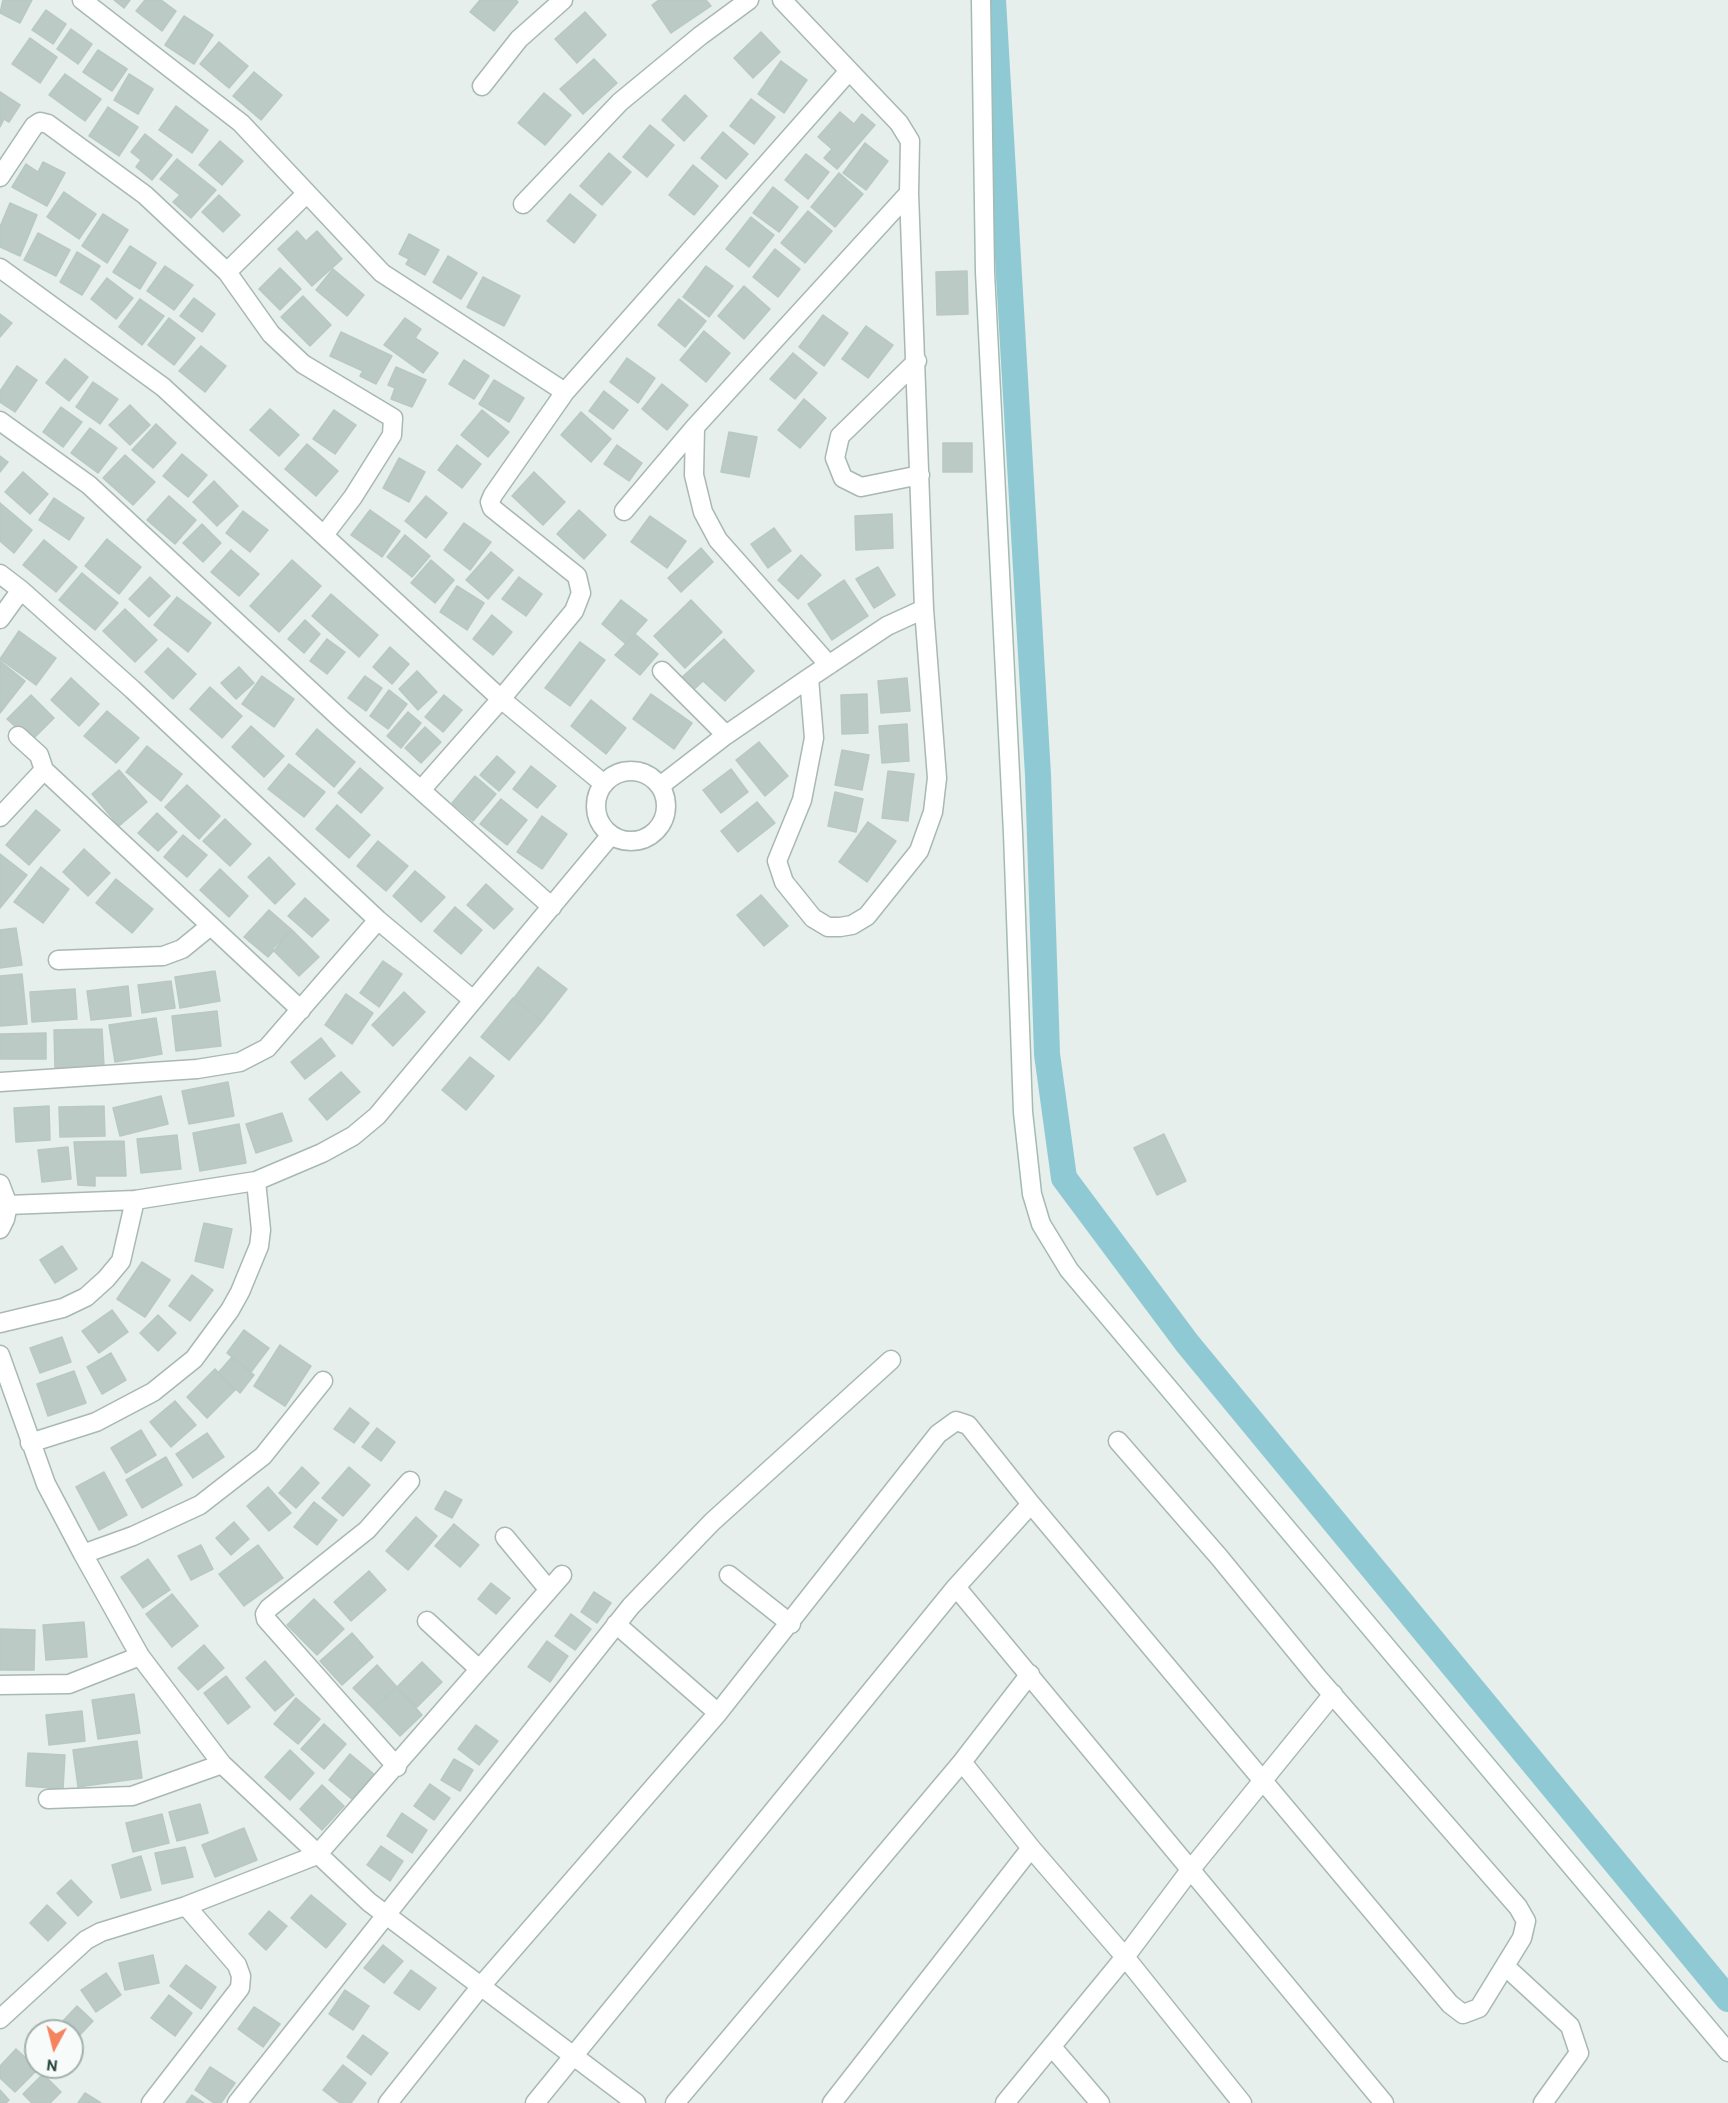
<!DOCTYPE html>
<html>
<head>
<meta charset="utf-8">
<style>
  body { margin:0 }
  #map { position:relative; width:1728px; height:2103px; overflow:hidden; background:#e6efeb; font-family:Cabin,sans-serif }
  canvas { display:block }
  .north { position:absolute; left:24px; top:2019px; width:60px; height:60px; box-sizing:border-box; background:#f7fbf9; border:2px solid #a3b1ad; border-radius:50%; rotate:187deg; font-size:16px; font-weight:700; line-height:24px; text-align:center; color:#24423a }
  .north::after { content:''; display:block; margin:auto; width:21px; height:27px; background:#f4845f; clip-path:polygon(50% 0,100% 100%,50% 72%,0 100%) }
</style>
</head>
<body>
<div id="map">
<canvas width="1728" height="2103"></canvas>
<div class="north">N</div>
</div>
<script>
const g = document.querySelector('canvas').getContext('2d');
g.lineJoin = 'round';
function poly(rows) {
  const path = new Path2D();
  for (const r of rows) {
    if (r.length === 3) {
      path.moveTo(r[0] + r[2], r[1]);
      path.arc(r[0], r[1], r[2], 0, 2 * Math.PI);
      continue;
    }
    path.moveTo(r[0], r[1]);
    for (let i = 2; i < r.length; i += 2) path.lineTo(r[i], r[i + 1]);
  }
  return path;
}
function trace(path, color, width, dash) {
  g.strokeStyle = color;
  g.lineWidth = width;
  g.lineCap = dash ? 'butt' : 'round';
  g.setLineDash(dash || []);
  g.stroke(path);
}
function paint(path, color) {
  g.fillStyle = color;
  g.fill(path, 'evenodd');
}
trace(poly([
  [993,0,1038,775,1047,1054,1064,1178,1187,1343,1728,1999]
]), '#8ec9d4', 26);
const building = poly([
  [3,0,32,0,20,23,0,13,3,0],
  [114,0,130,0,124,8,114,0],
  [145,0,161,0,176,11,162,31,136,11,145,0],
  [480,0,516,0,518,2,494,31,470,12,480,0],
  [659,0,706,0,711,6,671,33,652,5,659,0],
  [46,10,66,24,53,44,32,30,46,10],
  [585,12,606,35,577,63,555,39,585,12],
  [184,16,213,35,194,64,165,45,184,16],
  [71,29,92,44,78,64,57,49,71,29],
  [761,32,780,52,753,78,734,58,761,32],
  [30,38,57,57,40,83,12,64,30,38],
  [219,42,248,66,229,88,200,64,219,42],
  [98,50,127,69,112,91,83,72,98,50],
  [594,59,617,83,583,114,560,89,594,59],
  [781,61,807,80,784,113,758,94,781,61],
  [254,72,282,95,261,120,233,96,254,72],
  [65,74,101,99,85,121,49,95,65,74],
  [129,74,153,89,138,114,114,100,129,74],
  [0,92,20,105,9,122,4,119,0,127,0,92],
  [544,93,571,115,545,145,518,123,544,93],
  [685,95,707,116,684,141,662,120,685,95],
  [751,99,775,117,754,144,730,126,751,99],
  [176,106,208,130,192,153,159,130,176,106],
  [108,107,138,127,119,156,89,136,108,107],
  [840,112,854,124,862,114,875,125,837,169,824,158,832,149,818,137,840,112],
  [650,125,674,145,647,177,623,157,650,125],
  [723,132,748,154,726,179,701,158,723,132],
  [145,134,172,155,152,180,136,167,141,160,131,152,145,134],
  [220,141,243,161,222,185,199,165,220,141],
  [865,143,888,161,866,190,843,173,865,143],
  [609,153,631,172,602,205,580,186,609,153],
  [806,154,829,172,808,199,785,180,806,154],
  [177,159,216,190,191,218,173,202,180,195,160,179,177,159],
  [43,162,65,173,47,206,12,187,26,164,38,172,43,162],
  [693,165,718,186,694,215,669,195,693,165],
  [839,173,863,194,835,227,811,207,839,173],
  [773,187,798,207,779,232,753,213,773,187],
  [64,192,96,214,79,239,47,217,64,192],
  [570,194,596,215,574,243,547,221,570,194],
  [219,195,240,215,223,232,202,212,219,195],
  [10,203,37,215,20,256,0,247,0,227,10,203],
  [808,211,832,231,805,263,781,243,808,211],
  [103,214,128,230,107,263,82,246,103,214],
  [751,217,774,235,749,267,726,249,751,217],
  [297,231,306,241,317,231,342,259,312,286,278,249,297,231],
  [38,233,70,250,56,276,24,260,38,233],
  [409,234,439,250,425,275,406,264,409,259,399,254,409,234],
  [130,246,156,263,140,289,113,272,130,246],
  [775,249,800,269,778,297,753,277,775,249],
  [77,252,100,266,82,295,60,282,77,252],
  [448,256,477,273,461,299,433,282,448,256],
  [165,266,193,285,174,310,147,291,165,266],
  [706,266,733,286,709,317,683,297,706,266],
  [280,268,301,289,280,310,259,289,280,268],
  [333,269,364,295,347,316,316,290,333,269],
  [967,271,968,314,937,315,936,272,967,271],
  [483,277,520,296,504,326,467,307,483,277],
  [107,278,133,298,116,319,91,299,107,278],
  [744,286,770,309,744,339,718,316,744,286],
  [303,296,331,325,310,346,281,317,303,296],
  [194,298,215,314,202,332,180,316,194,298],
  [140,299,164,316,142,345,119,327,140,299],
  [679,299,706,321,685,347,658,325,679,299],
  [0,314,12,323,0,337,0,314],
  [823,315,848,333,824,366,799,347,823,315],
  [169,318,195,338,174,365,148,345,169,318],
  [405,318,421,329,415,338,438,353,423,373,384,345,405,318],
  [866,326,893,345,868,378,842,359,866,326],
  [704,331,730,353,706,382,680,360,704,331],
  [341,332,392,356,376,384,360,376,363,371,330,356,341,332],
  [201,346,226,366,205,392,179,371,201,346],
  [793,353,817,373,795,399,770,379,793,353],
  [627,358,655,378,638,403,610,382,627,358],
  [65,359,88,377,69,401,46,383,65,359],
  [464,360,489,376,474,399,449,384,464,360],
  [17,366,37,380,15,412,0,402,0,391,17,366],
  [396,367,426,380,412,407,391,399,395,388,388,385,396,367],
  [494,380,524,398,509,422,479,404,494,380],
  [93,382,118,399,100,424,76,407,93,382],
  [662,384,688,405,667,430,642,409,662,384],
  [604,391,628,410,613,429,589,411,604,391],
  [804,399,826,418,800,448,778,430,804,399],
  [130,405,150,425,130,445,109,425,130,405],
  [61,407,82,422,63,447,43,432,61,407],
  [270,409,299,435,279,456,250,430,270,409],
  [334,410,356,425,335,454,313,439,334,410],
  [482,410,509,432,488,457,461,435,482,410],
  [581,412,611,439,591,462,561,435,581,412],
  [156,424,176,443,153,468,132,450,156,424],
  [90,428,117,448,98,473,71,453,90,428],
  [729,432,757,437,749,477,721,472,729,432],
  [943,443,972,443,972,472,943,472,943,443],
  [307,444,338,471,316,496,285,469,307,444],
  [457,445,481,464,462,488,438,470,457,445],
  [617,445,642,463,629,481,604,464,617,445],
  [182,454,207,475,188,497,163,476,182,454],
  [125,455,155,482,133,505,103,478,125,455],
  [0,456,8,462,0,472,0,456],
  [399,458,425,472,409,502,383,488,399,458],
  [23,472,48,494,30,514,5,492,23,472],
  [534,472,565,502,543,525,512,496,534,472],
  [214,481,238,506,217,526,193,502,214,481],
  [169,496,196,520,175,544,147,520,169,496],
  [426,496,447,513,426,538,405,521,426,496],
  [54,498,84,518,69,540,39,520,54,498],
  [0,503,32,530,14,553,0,541,0,503],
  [370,510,400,531,382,557,351,535,370,510],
  [579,510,606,535,584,559,557,534,579,510],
  [243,511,268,530,250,552,226,533,243,511],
  [892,514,893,548,856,550,855,516,892,514],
  [650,516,686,541,667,568,631,542,650,516],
  [464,523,491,542,470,570,444,550,464,523],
  [202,524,221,543,203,562,183,543,202,524],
  [774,528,791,551,768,568,751,544,774,528],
  [405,535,430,556,412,577,387,557,405,535],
  [107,539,141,567,119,594,85,566,107,539],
  [44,540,77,567,56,592,23,565,44,540],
  [701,548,713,562,681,592,668,578,701,548],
  [231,550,259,574,239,596,211,572,231,550],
  [491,552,513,570,488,599,466,580,491,552],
  [801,555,821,575,798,599,778,580,801,555],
  [292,560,321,586,279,632,250,606,292,560],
  [431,560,454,580,435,603,411,583,431,560],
  [878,567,895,595,874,608,856,579,878,567],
  [82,573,118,603,95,630,59,600,82,573],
  [150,577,170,596,149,617,129,599,150,577],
  [519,577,542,594,526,616,502,599,519,577],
  [844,580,868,616,832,640,808,604,844,580],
  [457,586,484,603,467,630,440,612,457,586],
  [331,594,378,635,359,657,312,616,331,594],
  [177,597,211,623,188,652,154,625,177,597],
  [621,600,647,620,626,644,602,624,621,600],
  [691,600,722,632,685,668,654,636,691,600],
  [125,609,157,640,135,662,103,631,125,609],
  [492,615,512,632,493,655,473,639,492,615],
  [305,620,320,634,304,653,288,639,305,620],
  [19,631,56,658,36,685,0,659,19,631],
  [635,634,658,654,640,675,615,655,635,634],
  [327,639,345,652,327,674,310,661,327,639],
  [724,639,754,671,725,701,703,681,691,692,679,680,724,639],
  [580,642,605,660,570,706,545,688,580,642],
  [390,647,409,664,392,684,373,667,390,647],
  [168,648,196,674,173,699,145,672,168,648],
  [0,661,25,681,0,713,0,661],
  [239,667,254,683,236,699,221,683,239,667],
  [417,671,437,692,418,710,399,689,417,671],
  [262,676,294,699,274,727,242,704,262,676],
  [365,676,382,688,366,711,348,698,365,676],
  [71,678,99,704,79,726,51,700,71,678],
  [907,678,910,711,881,713,878,681,907,678],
  [210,687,242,716,222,738,190,709,210,687],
  [389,690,407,704,388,729,370,716,389,690],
  [651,694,692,723,674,749,633,719,651,694],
  [867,694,868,733,842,734,841,695,867,694],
  [31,695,54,718,31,741,7,719,31,695],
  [444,695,462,710,443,732,425,717,444,695],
  [591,700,626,728,606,754,571,726,591,700],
  [107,711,139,738,116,763,84,736,107,711],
  [408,712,421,723,401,748,387,736,408,712],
  [907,724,909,761,882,763,879,726,907,724],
  [251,726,284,756,264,777,232,747,251,726],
  [425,727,441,742,421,763,405,748,425,727],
  [317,729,355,762,334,787,296,754,317,729],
  [759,742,788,776,765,796,736,760,759,742],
  [147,746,182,774,161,801,126,772,147,746],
  [842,750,869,755,862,790,835,785,842,750],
  [497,756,515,772,499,791,480,775,497,756],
  [289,764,325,792,304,817,268,789,289,764],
  [531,766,556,786,537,808,513,789,531,766],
  [360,768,383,788,361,813,338,793,360,768],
  [731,769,748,792,721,813,703,790,731,769],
  [119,770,147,802,119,826,92,794,119,770],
  [888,771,914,774,908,821,882,818,888,771],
  [475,776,496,794,473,821,452,803,475,776],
  [187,785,220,816,199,839,165,807,187,785],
  [835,792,863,799,856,832,828,826,835,792],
  [501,799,527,820,507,845,480,824,501,799],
  [757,802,775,823,738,852,721,831,757,802],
  [337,805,370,835,349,858,316,829,337,805],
  [36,810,60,830,29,865,6,845,36,810],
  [157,813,177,832,158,851,138,833,157,813],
  [542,816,567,834,542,869,517,852,542,816],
  [225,819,251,844,230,866,203,841,225,819],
  [868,822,896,841,867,882,839,862,868,822],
  [183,835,207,855,187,877,164,857,183,835],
  [378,841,408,866,386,891,357,866,378,841],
  [84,849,110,873,88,896,63,872,84,849],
  [0,854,27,875,0,908,0,854],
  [269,857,295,884,275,904,248,877,269,857],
  [41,867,69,889,43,923,14,902,41,867],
  [220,869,248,896,229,917,200,890,220,869],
  [415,871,445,897,421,922,393,896,415,871],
  [116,879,153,909,132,933,96,903,116,879],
  [486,884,513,909,494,929,467,905,486,884],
  [761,895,788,926,764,946,737,915,761,895],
  [305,898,329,920,312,937,288,916,305,898],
  [455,907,482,930,461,954,434,931,455,907],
  [269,910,292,930,268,957,244,937,269,910],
  [16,928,22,965,0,968,0,930,16,928],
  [292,930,319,957,299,976,272,949,292,930],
  [383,961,402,974,379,1007,360,993,383,961],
  [538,967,567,989,542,1021,514,998,538,967],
  [215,971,220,1001,180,1008,175,977,215,971],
  [22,974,27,1024,0,1026,0,976,22,974],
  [171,981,175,1008,142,1013,138,985,171,981],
  [128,986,131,1016,91,1020,87,991,128,986],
  [75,989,77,1019,32,1022,30,992,75,989],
  [404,992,425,1012,393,1046,372,1025,404,992],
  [346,994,373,1013,352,1044,325,1025,346,994],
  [513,998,542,1021,509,1060,481,1037,513,998],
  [217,1011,221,1046,176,1051,172,1016,217,1011],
  [156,1018,162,1054,115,1062,109,1025,156,1018],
  [102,1029,104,1067,55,1068,54,1030,102,1029],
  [46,1033,46,1059,0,1059,0,1034,46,1033],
  [321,1038,335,1056,305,1079,291,1062,321,1038],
  [470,1057,494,1076,466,1110,442,1090,470,1057],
  [341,1072,360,1092,327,1120,309,1099,341,1072],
  [228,1082,234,1116,189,1124,182,1091,228,1082],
  [161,1096,168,1124,120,1136,113,1108,161,1096],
  [49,1106,50,1140,16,1142,14,1108,49,1106],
  [104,1106,105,1136,60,1137,59,1107,104,1106],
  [282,1113,292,1141,256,1153,246,1124,282,1113],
  [239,1124,246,1163,200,1171,193,1133,239,1124],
  [1164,1134,1186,1181,1157,1195,1134,1148,1164,1134],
  [177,1135,181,1169,141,1173,137,1139,177,1135],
  [124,1141,126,1176,95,1176,95,1186,78,1185,74,1142,124,1141],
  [68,1147,71,1179,42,1182,38,1150,68,1147],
  [204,1223,232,1229,223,1268,195,1261,204,1223],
  [62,1246,77,1269,55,1283,40,1260,62,1246],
  [142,1262,170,1280,145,1317,117,1299,142,1262],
  [192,1275,213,1290,190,1321,169,1306,192,1275],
  [112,1310,128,1332,99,1353,82,1331,112,1310],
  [158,1315,176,1333,158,1351,140,1333,158,1315],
  [244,1330,269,1348,251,1372,227,1353,244,1330],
  [62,1337,71,1362,40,1373,30,1348,62,1337],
  [280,1345,311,1366,285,1406,254,1386,280,1345],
  [111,1353,126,1380,102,1394,87,1367,111,1353],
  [232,1357,254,1375,240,1393,218,1373,232,1357],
  [215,1369,235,1390,207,1418,187,1397,215,1369],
  [74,1371,86,1403,48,1416,37,1384,74,1371],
  [175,1401,196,1425,171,1447,150,1422,175,1401],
  [350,1408,369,1423,354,1443,334,1429,350,1408],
  [377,1428,395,1442,381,1461,362,1447,377,1428],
  [141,1430,156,1455,126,1473,111,1448,141,1430],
  [207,1433,224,1457,193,1478,176,1454,207,1433],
  [166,1457,182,1485,142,1508,126,1480,166,1457],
  [302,1467,319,1483,296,1508,279,1493,302,1467],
  [349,1467,370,1485,343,1516,322,1498,349,1467],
  [104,1472,127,1515,99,1530,76,1487,104,1472],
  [268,1487,291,1513,269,1531,247,1506,268,1487],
  [445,1491,462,1500,452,1518,435,1509,445,1491],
  [314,1502,337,1520,317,1545,294,1527,314,1502],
  [416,1517,437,1536,408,1570,386,1551,416,1517],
  [234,1522,249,1539,231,1555,216,1538,234,1522],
  [454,1524,479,1545,460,1567,435,1546,454,1524],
  [201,1545,213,1569,191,1580,178,1556,201,1545],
  [258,1545,283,1578,244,1606,219,1574,258,1545],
  [148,1559,170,1590,143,1608,121,1577,148,1559],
  [369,1571,386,1590,351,1621,334,1602,369,1571],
  [491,1583,510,1598,496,1614,478,1599,491,1583],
  [594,1592,611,1603,597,1623,581,1612,594,1592],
  [172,1594,198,1626,172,1647,146,1614,172,1594],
  [314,1599,344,1629,317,1655,287,1625,314,1599],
  [571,1614,591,1629,575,1650,555,1636,571,1614],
  [84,1622,87,1657,46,1660,43,1625,84,1622],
  [0,1629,35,1630,34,1670,0,1670,0,1629],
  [352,1633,373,1657,342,1685,320,1661,352,1633],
  [547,1641,568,1656,550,1682,528,1667,547,1641],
  [204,1645,224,1668,198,1690,178,1668,204,1645],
  [265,1661,294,1695,275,1711,246,1678,265,1661],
  [422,1662,442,1682,417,1707,397,1687,422,1662],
  [377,1665,397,1687,373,1708,353,1688,377,1665],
  [226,1676,250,1707,228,1724,204,1693,226,1676],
  [397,1687,422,1715,400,1736,373,1708,397,1687],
  [134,1694,140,1733,98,1739,92,1700,134,1694],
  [296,1698,320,1719,298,1744,274,1724,296,1698],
  [82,1711,85,1741,49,1745,46,1715,82,1711],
  [324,1724,346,1744,324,1769,301,1749,324,1724],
  [476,1725,498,1741,479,1765,458,1749,476,1725],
  [137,1741,142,1778,78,1787,73,1750,137,1741],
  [290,1750,314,1773,290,1800,265,1777,290,1750],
  [28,1753,65,1755,63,1789,26,1786,28,1753],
  [350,1754,375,1775,353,1800,329,1780,350,1754],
  [454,1759,473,1770,460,1791,441,1780,454,1759],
  [430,1784,450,1798,434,1820,414,1806,430,1784],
  [322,1785,344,1806,322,1830,300,1809,322,1785],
  [200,1804,208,1833,177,1841,169,1812,200,1804],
  [402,1813,427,1830,412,1853,387,1836,402,1813],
  [162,1814,169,1843,133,1852,126,1823,162,1814],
  [244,1828,257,1860,215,1877,202,1845,244,1828],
  [381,1846,403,1861,390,1881,367,1865,381,1846],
  [185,1847,193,1877,162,1884,155,1853,185,1847],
  [141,1856,151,1890,121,1898,112,1865,141,1856],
  [71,1880,92,1902,78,1916,57,1893,71,1880],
  [311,1895,346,1924,326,1948,291,1918,311,1895],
  [47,1905,66,1923,48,1941,30,1923,47,1905],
  [269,1911,287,1926,266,1950,249,1934,269,1911],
  [383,1945,403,1961,384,1983,364,1968,383,1945],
  [153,1955,159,1983,125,1990,119,1963,153,1955],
  [186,1965,216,1987,201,2009,170,1986,186,1965],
  [411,1970,436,1988,419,2010,394,1993,411,1970],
  [106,1973,121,1995,96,2012,81,1990,106,1973],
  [345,1990,369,2006,353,2030,329,2014,345,1990],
  [169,1995,192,2013,175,2036,151,2018,169,1995],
  [77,2006,93,2021,78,2037,62,2022,77,2006],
  [254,2007,280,2024,263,2047,238,2029,254,2007],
  [363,2035,388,2053,371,2075,347,2057,363,2035],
  [16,2049,38,2069,15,2092,0,2078,0,2066,16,2049],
  [343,2065,366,2083,351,2103,340,2103,323,2090,343,2065],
  [210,2067,235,2083,221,2103,214,2103,195,2090,210,2067],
  [43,2074,61,2092,50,2103,32,2103,23,2094,43,2074],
  [0,2090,9,2100,6,2103,0,2103,0,2090],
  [85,2093,101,2103,78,2103,85,2093],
  [192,2095,204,2103,186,2103,192,2095]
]);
paint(building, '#bbcac4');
trace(building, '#b8c9c2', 1.5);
const street = poly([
  [82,0,241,123,382,273,565,392],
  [782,0,899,123,910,141,909,193,924,609,937,778,933,812,919,851,867,916,852,925,840,927,828,927,813,918,784,882,777,861,802,800,814,738,809,678],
  [482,86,519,39,563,0],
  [0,177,34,126,40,122,48,124,145,195,227,272,271,334,303,364,393,418,392,435,353,497,324,535],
  [523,204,620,102,700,36,749,0],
  [0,268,163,387,501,699,604,784],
  [227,272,306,194],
  [917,361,840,436,835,458,843,478,861,487,920,475],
  [0,421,89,485,342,720,552,907],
  [695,427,694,475,703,512,718,540,829,665],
  [624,511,695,427,909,193],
  [0,574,21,590,132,689,378,920,473,1000],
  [0,619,21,590],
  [662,671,726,735],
  [18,736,39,755,44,770],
  [631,806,35],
  [660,786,726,735,809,678,887,626,924,609],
  [421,790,501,699,574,611,581,593,577,576,492,508,490,502,493,495,565,392,849,71],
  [0,817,44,770,301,1010],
  [58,960,163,956,182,949,209,927],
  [0,1082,197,1069,240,1062,267,1048,378,920],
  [0,1184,8,1205,5,1219,0,1229],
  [8,1205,135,1200,256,1181,322,1153,353,1136,377,1116,611,835],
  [0,1323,63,1308,86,1297,106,1279,121,1261,135,1200],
  [0,1355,46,1484,83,1554,140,1656,222,1764,369,1902,636,2103],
  [30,1443,96,1422,153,1392,194,1359,230,1310,240,1292,259,1246,261,1230,256,1181],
  [505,1537,549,1590],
  [83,1554,133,1536,200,1505,263,1456,323,1381],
  [729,1575,791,1624],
  [956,1587,1384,2103],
  [427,1621,479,1669],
  [616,1624,718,1713],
  [0,1685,69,1684,140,1656],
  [962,1762,1031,1848,1125,1957,1005,2103],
  [397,1767,266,1619,265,1614,269,1608,367,1530,410,1481],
  [48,1799,132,1796,222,1764],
  [1506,1967,1570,2026,1579,2053,1543,2103],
  [0,2019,86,1940,101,1932,186,1906,317,1855,562,1575],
  [1052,2047,1100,2103],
  [151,2103,240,1988,241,1976,237,1965,186,1906],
  [237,2103,631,1606,712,1522,891,1360],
  [388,2103,481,1986,718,1713,938,1434,956,1421,968,1425,1031,1504,1450,2004,1463,2014,1479,2008,1522,1938,1526,1921,1518,1907,1318,1678,1219,1557,1118,1441],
  [535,2103,956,1587,1031,1504],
  [675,2103,962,1762,1030,1674],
  [832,2103,1031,1848],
  [1242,2103,1125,1957,1191,1869,1333,1694]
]);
const secondary = poly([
  [981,0,985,272,1013,833,1023,1112,1032,1194,1041,1224,1069,1270,1728,2052]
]);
trace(street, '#a8b8b2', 21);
trace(secondary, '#a4bbb3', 21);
trace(street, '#fff', 18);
trace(secondary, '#fff', 18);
</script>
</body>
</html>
